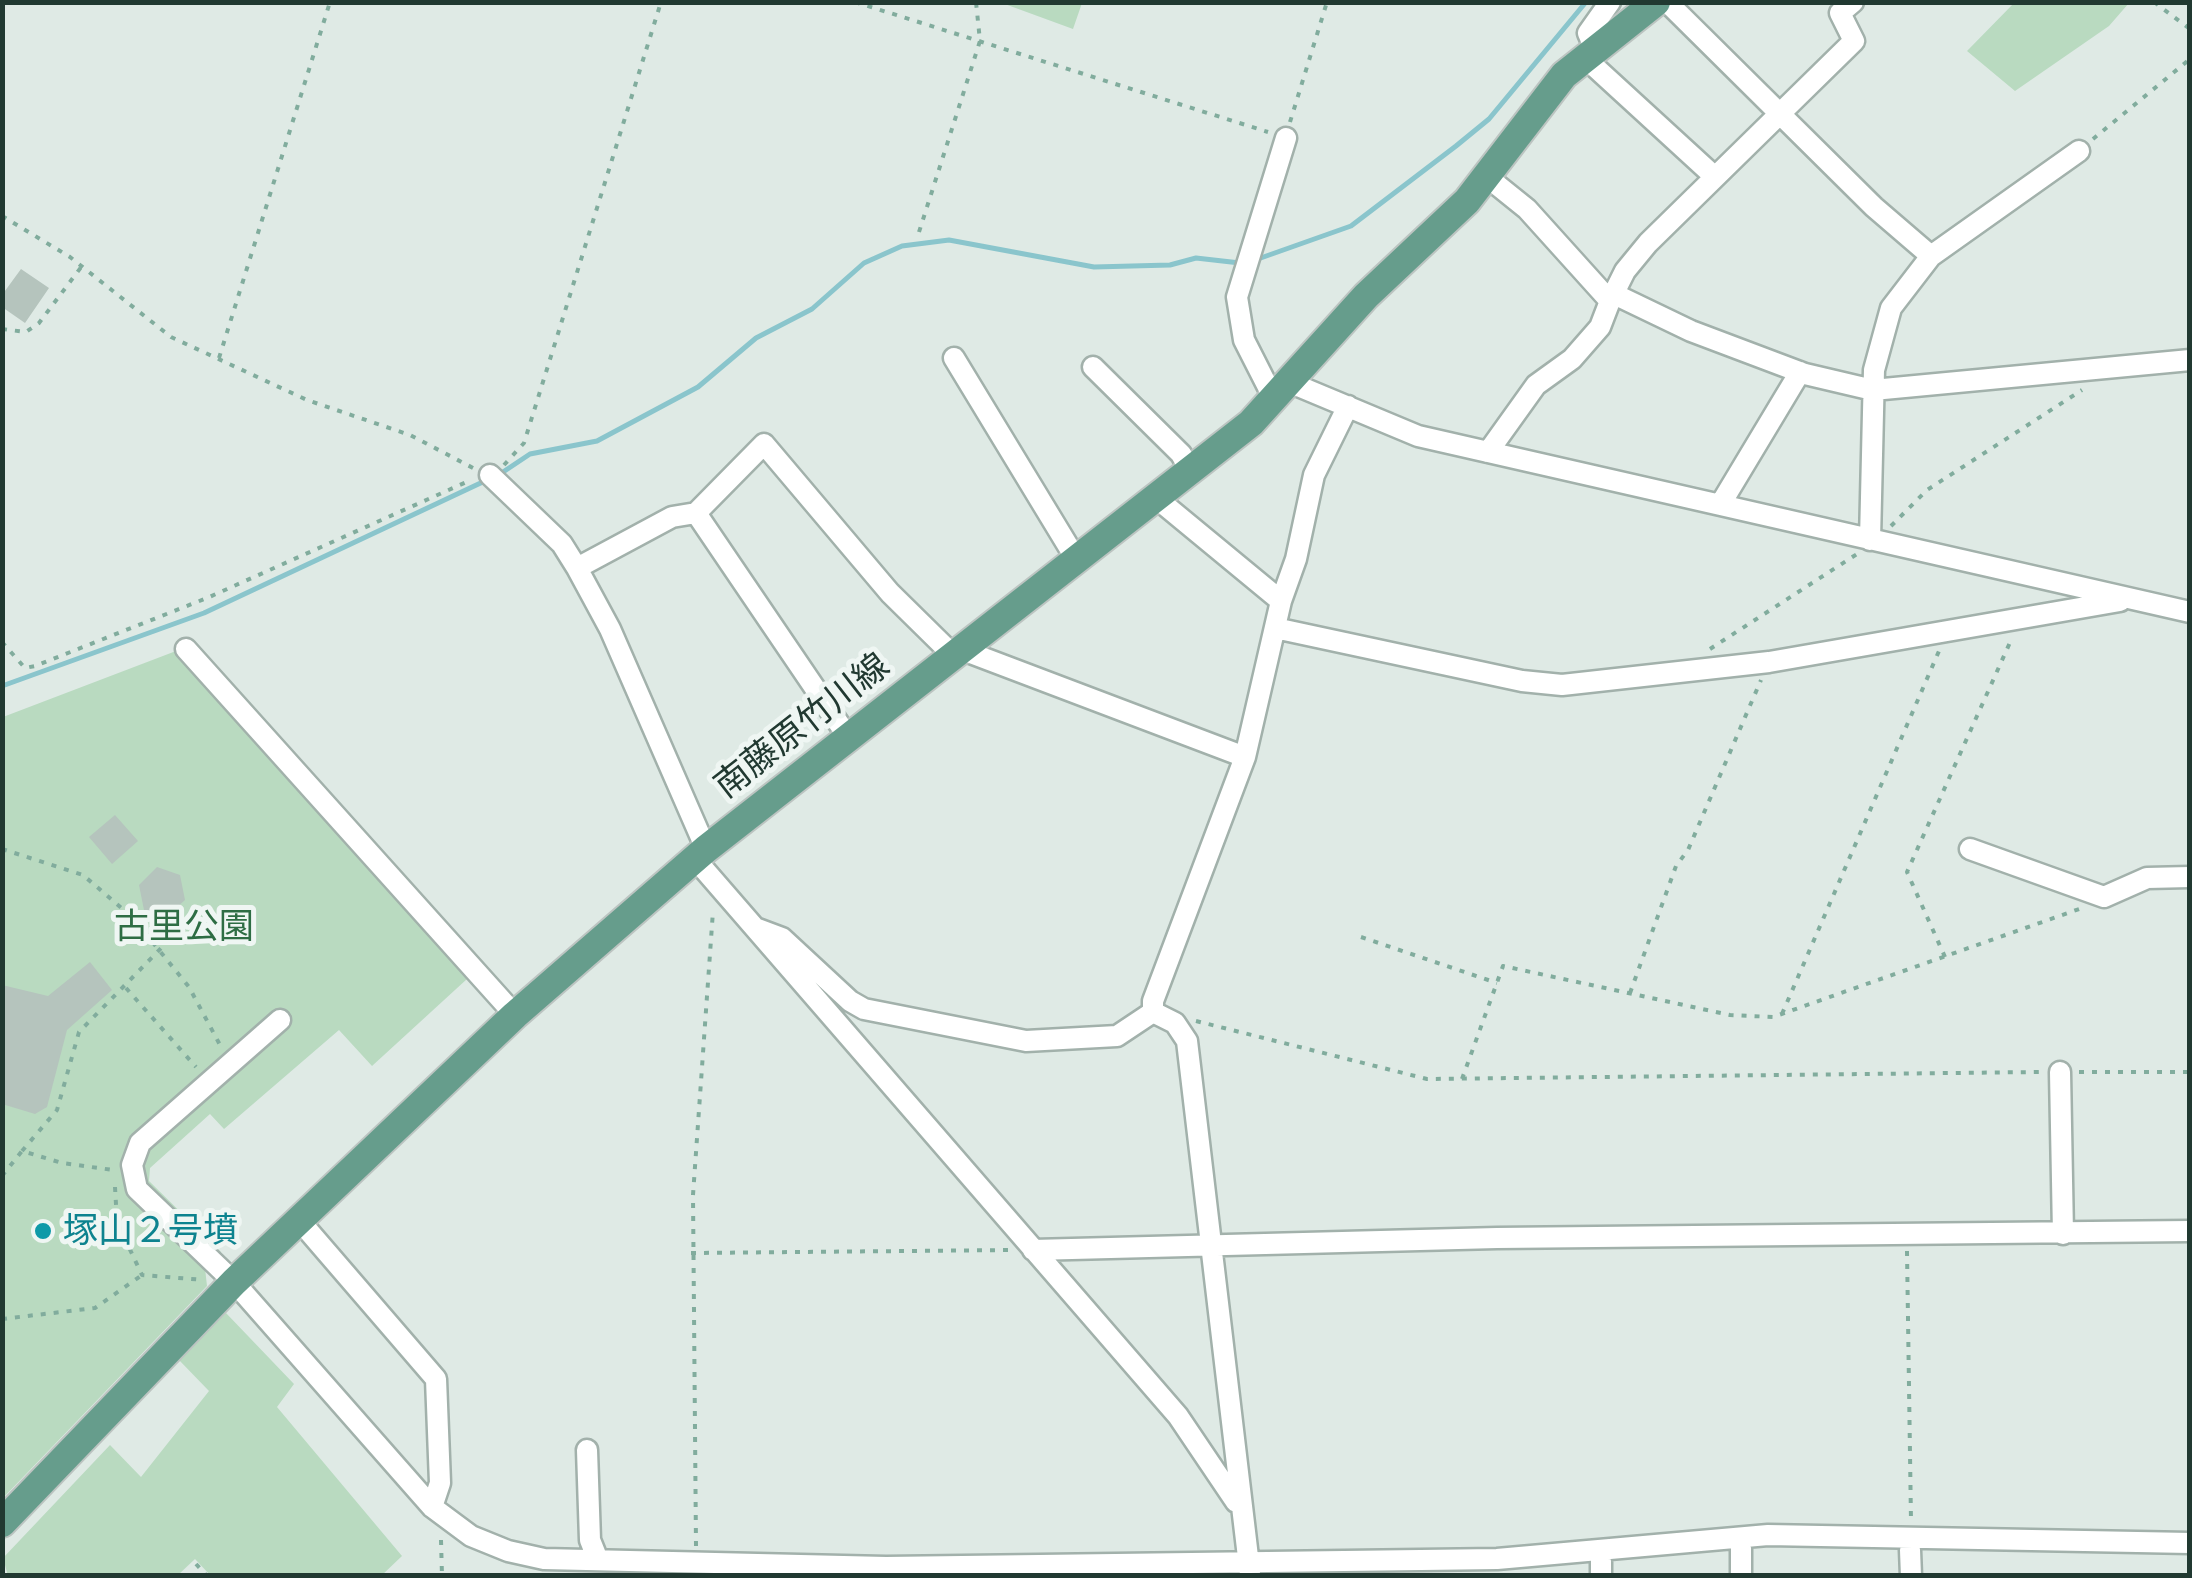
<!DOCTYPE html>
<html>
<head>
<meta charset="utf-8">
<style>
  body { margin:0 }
  #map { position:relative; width:2192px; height:1578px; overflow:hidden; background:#dfeae5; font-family:"Public Sans",sans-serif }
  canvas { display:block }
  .frame { position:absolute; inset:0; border:5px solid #213931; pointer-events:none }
</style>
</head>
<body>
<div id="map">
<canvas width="2192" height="1578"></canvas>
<div class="frame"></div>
</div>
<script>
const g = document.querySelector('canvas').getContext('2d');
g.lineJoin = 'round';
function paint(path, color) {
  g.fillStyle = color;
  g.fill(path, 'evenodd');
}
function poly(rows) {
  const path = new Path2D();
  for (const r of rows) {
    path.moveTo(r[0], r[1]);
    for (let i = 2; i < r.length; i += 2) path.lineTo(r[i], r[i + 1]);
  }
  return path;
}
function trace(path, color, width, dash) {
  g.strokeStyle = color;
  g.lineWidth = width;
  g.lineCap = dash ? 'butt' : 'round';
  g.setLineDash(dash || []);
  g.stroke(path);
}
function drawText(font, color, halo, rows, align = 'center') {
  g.font = font + ' "Public Sans","Noto Sans JP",sans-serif';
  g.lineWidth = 10;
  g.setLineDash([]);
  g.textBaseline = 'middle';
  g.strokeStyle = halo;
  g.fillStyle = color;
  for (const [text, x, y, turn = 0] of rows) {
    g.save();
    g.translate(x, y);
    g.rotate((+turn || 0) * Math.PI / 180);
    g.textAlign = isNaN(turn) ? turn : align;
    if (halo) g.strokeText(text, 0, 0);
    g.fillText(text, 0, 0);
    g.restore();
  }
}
paint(poly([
  [1002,3,1082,2,1082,3,1073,29],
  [2014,3,2014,2,2129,3,2109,26,2015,91,1967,51],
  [176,651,467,979,372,1066,339,1030,224,1129,210,1114,150,1168,149,1181,221,1252,205,1268,207,1286,3,1498,3,717],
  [226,1313,294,1384,277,1407,402,1556,381,1576,210,1575,195,1559,178,1575,8,1576,3,1558,110,1445,141,1477,209,1391,178,1359]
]), '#b9dac0');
trace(poly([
  [1255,260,1351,226,1456,146,1489,119,1586,2],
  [497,476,530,454,597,441,698,387,756,338,812,309,864,263,902,246,949,240,1094,267,1170,265,1196,258,1240,263],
  [2,686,204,613,487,480]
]), '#8ac5cc', 5);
paint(poly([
  [21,269,49,288,25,323,2,307,2,295],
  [115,815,138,841,112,864,89,837],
  [157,867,180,875,185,900,167,916,144,910,139,885],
  [90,962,112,990,67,1030,47,1107,35,1114,2,1104,2,985,48,996]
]), '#b5c4bd');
const minor = poly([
  [1667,2,1874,207,1931,256],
  [1594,47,1588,33,1610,2],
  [1584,57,1715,177],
  [1486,176,1527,209,1610,301,1625,271,1648,243,1854,41,1840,13,1853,2],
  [1614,294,1691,331,1805,374,1873,390,2190,360],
  [954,358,1076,559],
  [1093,367,1181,454,1190,470],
  [1291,383,1418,436,2190,612],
  [1274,399,1244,340,1237,297,1286,138],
  [1488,452,1536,385,1572,359,1600,327,1610,301],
  [490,475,562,544,577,568,610,629,706,849],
  [1155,497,1281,601,1245,757,1153,1001,1153,1012,1175,1023,1187,1041,1250,1574],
  [1720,505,1800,372],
  [696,513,764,444,890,593,953,655],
  [1870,540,1874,370,1891,308,1931,256,2079,151],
  [577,568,672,517,696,513,848,737],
  [1281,601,1296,559,1314,475,1348,406],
  [1275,628,1522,681,1562,685,1769,662,2120,601],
  [186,649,515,1015],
  [960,649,1245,757],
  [1970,849,2104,897,2147,878,2190,877],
  [696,860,1178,1416,1236,1502],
  [758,929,782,938,850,1001,864,1009,1026,1041,1117,1036,1153,1012],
  [280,1020,140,1143,132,1165,137,1189,234,1282,432,1507,471,1536,508,1551,544,1559,886,1567,1497,1559,1768,1535,2190,1543],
  [2060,1072,2063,1234],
  [299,1220,436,1379,440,1483,432,1507],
  [1033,1250,1497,1238,2190,1231],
  [587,1450,590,1540,598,1560],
  [1910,1550,1911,1576],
  [1601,1561,1601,1576],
  [1741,1576,1741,1548]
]);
const major = poly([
  [2,1523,234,1282,515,1015,706,849,1251,423,1366,296,1467,201,1564,75,1656,2]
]);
trace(minor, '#a2b1ab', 25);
trace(major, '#bcc4c1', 32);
trace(poly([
  [855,2,1268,132],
  [2154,2,2190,29],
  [1290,122,1327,2],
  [2093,139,2190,59],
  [2,216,70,257,171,337,307,400,410,435,475,469],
  [919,232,980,41,976,2],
  [2,329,26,332,39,323,82,266],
  [219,358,330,2],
  [504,465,524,443,661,2],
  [1891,526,1927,490,2082,390],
  [2,642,25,668,35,666,207,598,471,480],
  [1710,649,1857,554],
  [2,849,83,875,133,918,189,987,220,1045],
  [1361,937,1497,983],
  [1945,957,1907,872,2012,638],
  [126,988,196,1067],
  [1630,993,1676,866,1688,850,1761,680],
  [1782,1014,1939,651],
  [1196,1021,1427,1079,2040,1072],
  [2079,1072,2190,1072],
  [1462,1079,1503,966,1730,1015,1773,1017,2082,908],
  [22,1151,57,1110,79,1032,173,936],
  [2,1176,22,1151,62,1163,113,1170],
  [115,1187,117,1222,142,1275,204,1280],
  [1907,1251,1911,1521],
  [691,1253,1012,1250],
  [2,1319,95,1308,142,1275],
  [441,1540,442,1576],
  [696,1546,693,1195,713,911],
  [196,1564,207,1576]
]), '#81ac9d', 4, [5, 8]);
trace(minor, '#fff', 20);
trace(major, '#669d8c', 28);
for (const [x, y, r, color] of [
  [43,1231,10,"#0f9aa8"]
]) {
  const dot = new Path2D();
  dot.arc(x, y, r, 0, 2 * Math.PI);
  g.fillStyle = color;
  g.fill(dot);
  trace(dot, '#eff6f3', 4);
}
drawText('35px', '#213931', '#eff6f3', [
  ["南藤原竹川線",802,726,-38]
]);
drawText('35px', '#2e6d44', '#eff6f3', [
  ["古里公園",184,927]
]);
drawText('35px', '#0d838f', '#eff6f3', [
  ["塚山２号墳",63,1231]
], 'left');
</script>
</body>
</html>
